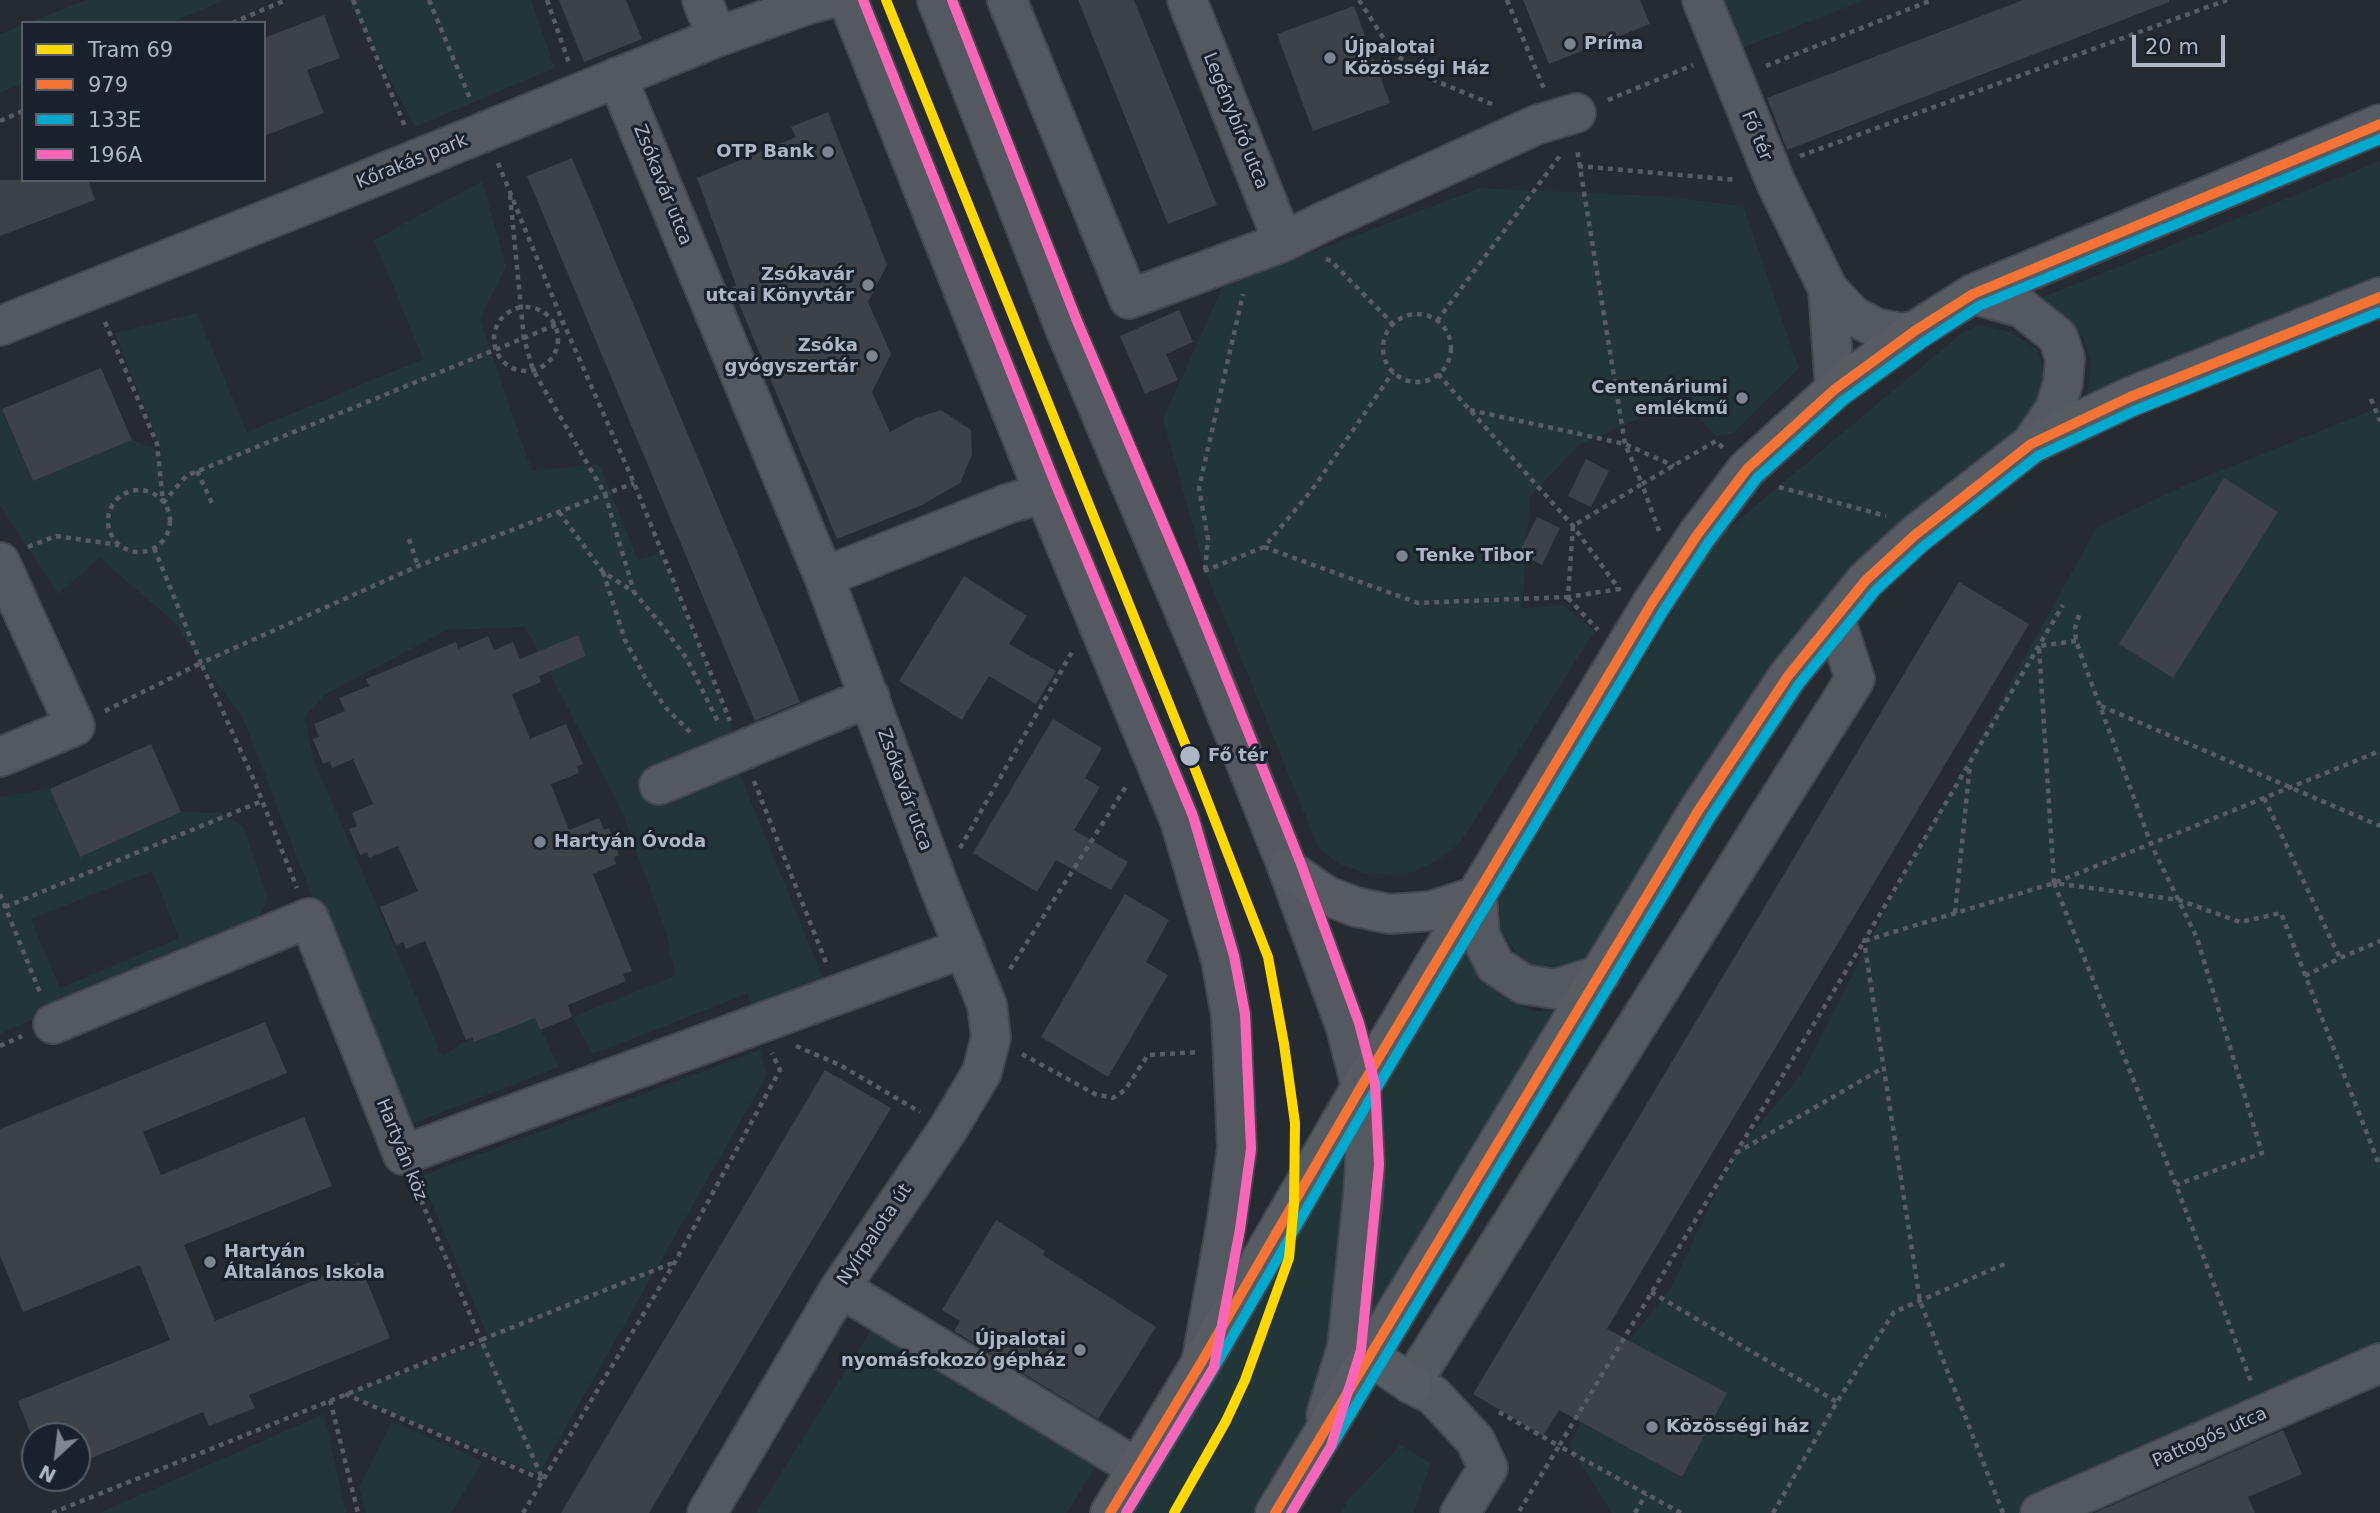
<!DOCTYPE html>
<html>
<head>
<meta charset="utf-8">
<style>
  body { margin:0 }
  #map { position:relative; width:2380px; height:1513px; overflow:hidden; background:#252b31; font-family:"DejaVu Sans",sans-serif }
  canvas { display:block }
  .legend { position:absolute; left:21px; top:21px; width:245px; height:161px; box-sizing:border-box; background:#19212c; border:2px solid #545d69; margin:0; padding:9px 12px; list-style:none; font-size:21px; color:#adb6c4 }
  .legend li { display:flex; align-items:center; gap:14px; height:35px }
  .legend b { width:35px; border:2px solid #545d69 }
  .north { position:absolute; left:21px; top:1422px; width:70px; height:70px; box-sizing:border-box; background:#19212c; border:2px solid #545d69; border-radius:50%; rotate:207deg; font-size:19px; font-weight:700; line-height:28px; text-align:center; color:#adb6c4 }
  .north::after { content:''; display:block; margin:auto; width:24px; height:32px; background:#7d8591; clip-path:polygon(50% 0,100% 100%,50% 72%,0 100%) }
  .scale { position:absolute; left:2132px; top:35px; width:93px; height:32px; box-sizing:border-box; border:4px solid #adb6c4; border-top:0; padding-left:9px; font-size:21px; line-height:24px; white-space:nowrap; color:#adb6c4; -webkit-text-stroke:5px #19212c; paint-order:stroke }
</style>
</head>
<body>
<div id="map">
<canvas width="2380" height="1513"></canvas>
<ul class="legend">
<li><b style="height:9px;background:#ffd800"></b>Tram 69</li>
<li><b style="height:9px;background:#f57335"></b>979</li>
<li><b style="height:9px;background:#00a9ce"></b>133E</li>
<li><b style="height:9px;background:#fa66b7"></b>196A</li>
</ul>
<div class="north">N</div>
<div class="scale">20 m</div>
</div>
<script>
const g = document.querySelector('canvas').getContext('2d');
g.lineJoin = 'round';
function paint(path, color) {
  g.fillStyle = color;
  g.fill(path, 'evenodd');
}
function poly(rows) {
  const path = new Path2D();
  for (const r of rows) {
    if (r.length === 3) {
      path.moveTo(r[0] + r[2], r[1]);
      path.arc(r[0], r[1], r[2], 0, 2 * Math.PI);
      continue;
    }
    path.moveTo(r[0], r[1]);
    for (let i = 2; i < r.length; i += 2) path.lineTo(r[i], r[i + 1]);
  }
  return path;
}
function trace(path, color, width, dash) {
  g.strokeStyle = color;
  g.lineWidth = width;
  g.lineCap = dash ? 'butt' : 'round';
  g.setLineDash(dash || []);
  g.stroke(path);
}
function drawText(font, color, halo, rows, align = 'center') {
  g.font = font + ' "DejaVu Sans",sans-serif';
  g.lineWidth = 6;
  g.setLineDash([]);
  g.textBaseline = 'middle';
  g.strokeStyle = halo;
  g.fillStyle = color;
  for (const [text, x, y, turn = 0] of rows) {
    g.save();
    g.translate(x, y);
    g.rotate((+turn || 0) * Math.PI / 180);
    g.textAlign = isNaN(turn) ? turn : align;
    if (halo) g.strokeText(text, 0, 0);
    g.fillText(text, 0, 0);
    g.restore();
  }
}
paint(poly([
  [86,0,225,0,170,23,28,23],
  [348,0,531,0,555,68,415,127],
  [1721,0,1865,0,1740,49],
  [23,25,23,83,0,93,0,34],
  [2380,161,2380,276,2087,395,2092,362,2083,337,2062,319,2028,303],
  [482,181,506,266,480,319,532,471,599,464,638,560,661,553,742,751,735,762,827,988,755,1014,747,994,593,1054,572,1017,675,976,667,935,621,809,525,627,447,630,326,694,304,718,315,763,442,1056,472,1037,475,1042,507,1029,533,1012,559,1067,402,1128,242,716,201,663,175,623,100,558,58,594,0,506,0,407,33,481,132,440,162,452,115,333,197,313,247,432,423,359,374,240],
  [1480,188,1657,196,1743,206,1799,368,1733,433,1716,436,1682,400,1579,445,1530,497,1522,608,1563,605,1595,631,1461,842,1438,860,1413,872,1388,875,1365,873,1339,864,1319,849,1205,570,1163,419,1223,286],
  [1978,325,2010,332,2037,349,2046,382,2032,414,2021,430,1903,521,1589,974,1556,975,1522,963,1501,929,1499,897,1718,537,1962,333],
  [2380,407,2380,1361,2025,1513,1612,1513,1569,1445,1616,1359,1671,1287,1735,1154,1802,1073,1907,869,2097,527,2194,481],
  [50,789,80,856,181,812,222,813,243,826,268,899,257,921,0,1034,0,797],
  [152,871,179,938,60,988,31,919],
  [1469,944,1477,968,1500,996,1533,1011,1567,1010,1357,1362,1385,1080],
  [760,1050,767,1075,539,1474,345,1394,490,1341,420,1176],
  [1355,1130,1326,1412,1265,1513,1128,1513],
  [874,1325,1102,1456,1067,1513,756,1513],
  [324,1414,346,1513,99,1513],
  [392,1421,483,1461,451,1513,366,1513,359,1487],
  [1400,1445,1431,1463,1414,1513,1341,1513,1348,1500]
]), '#223538');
paint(poly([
  [559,0,626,0,642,39,584,62],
  [1078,0,1134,0,1217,205,1168,224],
  [1523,0,1640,0,1650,24,1549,64],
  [2023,0,2169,0,2169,2,1787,150,1767,98],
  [1354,6,1390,103,1313,131,1277,34],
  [324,15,340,58,307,70,324,113,264,136,264,38],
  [828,112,887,265,868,302,891,354,872,392,890,432,916,418,941,410,971,430,972,455,960,483,922,505,837,539,732,287,736,285,697,178,796,137,791,127],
  [572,158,800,702,755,721,527,176],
  [0,180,88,180,95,200,0,236],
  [1179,310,1193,342,1166,354,1178,380,1145,394,1120,336],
  [101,368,132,440,33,481,2,409],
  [1586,459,1609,471,1591,507,1568,496],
  [2224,478,2278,512,2173,678,2119,644],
  [1537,517,1560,528,1542,565,1519,553],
  [964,576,1027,616,1009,644,1056,671,1036,704,989,676,962,720,899,681],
  [1959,582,2029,624,1607,1329,1727,1393,1682,1477,1559,1410,1543,1436,1473,1394],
  [578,635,586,656,539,676,541,682,512,694,530,739,566,724,583,764,577,766,579,773,551,784,569,830,599,818,604,830,609,828,619,855,614,857,616,864,593,874,632,971,623,974,626,981,568,1005,572,1017,540,1030,535,1018,474,1042,472,1037,466,1040,425,941,406,949,403,942,396,945,380,907,418,891,398,846,369,858,367,852,360,855,349,829,357,826,352,813,373,804,353,759,332,768,330,761,323,764,313,739,319,737,314,724,345,711,339,698,369,686,366,679,456,642,458,649,488,636,494,650,513,642,520,659],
  [1053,719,1102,748,1085,778,1100,787,1074,830,1128,862,1111,890,1056,860,1037,892,973,853],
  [151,744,181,812,80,857,50,789],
  [1125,894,1169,920,1146,962,1168,975,1108,1077,1041,1037],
  [265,1022,287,1073,143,1132,161,1175,304,1117,332,1186,184,1245,215,1321,359,1262,390,1338,249,1395,255,1408,209,1426,203,1412,77,1464,77,1436,35,1436,35,1445,18,1401,170,1340,140,1265,23,1312,0,1255,0,1129],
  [825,1070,891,1108,769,1312,649,1513,561,1513],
  [996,1220,1045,1251,1043,1255,1156,1327,1098,1419,954,1331,960,1321,942,1310],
  [2283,1430,2302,1474,2248,1497,2255,1513,2094,1513]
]), '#3c4248');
const minor = poly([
  [702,0,717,37],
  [848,0,1044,493,1180,821,1221,960,1231,1016,1237,1148,1226,1226,1202,1358],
  [937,0,1064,326,1210,672,1288,869,1346,1028,1361,1087,1365,1164,1363,1196,1347,1347,1326,1415],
  [1007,0,1129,299,1283,242,1325,221,1536,125,1576,113],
  [1187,0,1283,242],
  [1702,0,1776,183,1828,289,1835,389],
  [617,77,824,577,939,886,987,1005,991,1037,982,1072,948,1129,840,1288,707,1513],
  [1828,289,1852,315,1876,328,1902,333,1916,330],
  [1973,294,2022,308,2058,337,2065,358,2063,383,2055,409,2031,444],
  [0,326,344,189,717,37,806,5,825,0],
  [0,562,75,726,0,757],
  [824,577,1007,504,1044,493],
  [659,785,870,697],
  [1477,896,1480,935,1495,965,1523,984,1555,989,1600,975],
  [53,1024,309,918,403,1155,964,948],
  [840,1288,1137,1468],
  [1460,1513,1488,1468,1475,1440,1433,1395,1411,1384,1855,679,1835,618],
  [2040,1513,2380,1363]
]);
const major = poly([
  [1288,869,1325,895,1356,907,1389,914,1431,911,1477,896],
  [1370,1356,1411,1384],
  [1110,1513,1201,1363,1361,1087,1652,603,1697,535,1747,469,1835,389,1916,330,1973,294,2380,124],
  [1275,1513,1698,811,1788,676,1866,580,1915,535,2031,444,2130,397,2380,297]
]);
trace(minor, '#42474c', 42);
trace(major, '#42474e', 42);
trace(poly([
  [353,0,406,129],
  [429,0,471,101],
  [547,0,569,63],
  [1359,0,1393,53,1436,81,1494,105],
  [1507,0,1544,89],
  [232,23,286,0],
  [1766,66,1932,0],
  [1608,100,1693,65],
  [0,121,23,111],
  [1800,156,2227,0],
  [498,163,563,322,634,483,730,721],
  [1578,166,1737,180],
  [510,195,524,339,533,370,605,494,634,592],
  [1326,259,1331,261,1393,324],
  [526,339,32],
  [1417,348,34],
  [1437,321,1562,153],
  [105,322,157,444,163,502],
  [1438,374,1573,526,1619,589,1568,597],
  [2371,399,2380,421],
  [1470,410,1625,444,1674,466],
  [197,471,213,505],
  [1779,487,1886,516],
  [139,521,31],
  [163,503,186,476,563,322],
  [559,512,603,572,634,592,664,628,687,659,719,724],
  [1659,531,1642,484,1716,441,1723,448],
  [409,539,418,566],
  [28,547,56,536,119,545],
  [1264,547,1418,603,1568,597,1573,526,1642,484,1625,444,1577,149],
  [154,548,201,663,418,566,634,483],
  [1205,570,1208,539,1199,488,1243,294],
  [1204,571,1264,547,1312,490,1393,372],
  [603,572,625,640,647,681,666,708,692,734],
  [1568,598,1598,630],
  [2079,615,2075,628,2076,641,2151,844,2197,938,2262,1153,2176,1185],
  [2076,641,2039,646,2054,883,2179,900,2240,922,2281,913,2380,1167],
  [2101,706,2380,826],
  [105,711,201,663,253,778,297,888],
  [754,781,827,965],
  [2264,798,2340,958],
  [960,848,1072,652],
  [2054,883,2176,1185,2252,1384],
  [0,894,41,995],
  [5,907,262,801],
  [1955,913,1970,764],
  [1010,969,1127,785],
  [2305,976,2340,958,2380,941],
  [0,1046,22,1036],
  [796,1046,840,1065,920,1112],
  [1022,1054,1095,1094,1113,1098,1125,1090,1148,1055,1198,1052],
  [1736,1153,1883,1068],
  [1651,1292,1837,1402],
  [345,1394,543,1480,481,1340,675,1262],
  [330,1400,358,1513],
  [1499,1412,1559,1446,1518,1513],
  [52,1513,481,1340,415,1186],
  [523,1513,675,1262,780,1070,772,1053],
  [1635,1513,1646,1494],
  [1681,1513,1559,1446,1864,941,2054,883,2380,751],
  [1773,1513,1837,1402,1894,1312,2009,1262],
  [2003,1513,1920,1301,1864,941,2063,605]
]), '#585d63', 4.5, [5, 5]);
trace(minor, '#545860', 38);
trace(major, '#575b62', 38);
trace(poly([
  [1110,1513,1201,1363,1361,1087,1652,603,1697,535,1747,469,1835,389,1916,330,1973,294,2380,124],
  [1275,1513,1698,811,1788,676,1866,580,1915,535,2031,444,2130,397,2380,297]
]), '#f57335', 10);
trace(poly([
  [1126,1513,1213,1370,1373,1094,1664,610,1708,543,1757,478,1844,400,1924,342,1979,306,2380,139],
  [1291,1513,1710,818,1799,684,1876,590,1924,546,2038,456,2136,410,2380,312]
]), '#00a9ce', 10);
trace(poly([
  [863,0,1057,488,1193,816,1234,956,1245,1014,1251,1149,1240,1229,1214,1367,1126,1513],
  [952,0,1077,321,1186,577,1301,864,1359,1023,1375,1084,1379,1165,1361,1350,1331,1446,1291,1513]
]), '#fa66b7', 10);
trace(poly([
  [886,0,1190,756,1268,957,1284,1044,1295,1123,1294,1203,1289,1258,1245,1380,1226,1421,1174,1513]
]), '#ffd800', 10);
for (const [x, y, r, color] of [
  [1570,44,7,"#7d8591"],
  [1330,58,7,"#7d8591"],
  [828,152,7,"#7d8591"],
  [868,285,7,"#7d8591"],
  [872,356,7,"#7d8591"],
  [1742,398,7,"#7d8591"],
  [1402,556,7,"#7d8591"],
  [1190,756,11,"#adb6c4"],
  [540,842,7,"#7d8591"],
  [210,1262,7,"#7d8591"],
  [1080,1350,7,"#7d8591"],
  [1652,1427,7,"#7d8591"]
]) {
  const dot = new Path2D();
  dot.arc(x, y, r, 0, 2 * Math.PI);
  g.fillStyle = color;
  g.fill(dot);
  trace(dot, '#19212c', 2.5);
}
drawText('bold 18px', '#adb6c4', '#19212c', [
  ["Príma",1584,44],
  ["Újpalotai",1344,48],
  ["Közösségi Ház",1344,69],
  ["OTP Bank",814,152,"right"],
  ["Zsókavár",854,275,"right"],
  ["utcai Könyvtár",854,296,"right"],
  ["Zsóka",858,346,"right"],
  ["gyógyszertár",858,367,"right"],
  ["Centenáriumi",1728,388,"right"],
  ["emlékmű",1728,409,"right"],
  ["Tenke Tibor",1416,556],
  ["Hartyán Óvoda",554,842],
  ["Hartyán",224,1252],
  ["Általános Iskola",224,1273],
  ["Újpalotai",1066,1340,"right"],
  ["nyomásfokozó gépház",1066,1361,"right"],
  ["Közösségi ház",1666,1427]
], 'left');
drawText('18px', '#adb6c4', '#19212c', [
  ["Legénybíró utca",1235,121,68],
  ["Fő tér",1756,136,67],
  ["Kőrakás park",412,162,-22],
  ["Zsókavár utca",662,185,68],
  ["Zsókavár utca",904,790,70],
  ["Hartyán köz",401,1150,68],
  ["Nyírpalota út",875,1235,-56],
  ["Pattogós utca",2210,1438,-24]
]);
drawText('bold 18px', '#adb6c4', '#19212c', [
  ["Fő tér",1208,756]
], 'left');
</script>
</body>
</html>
